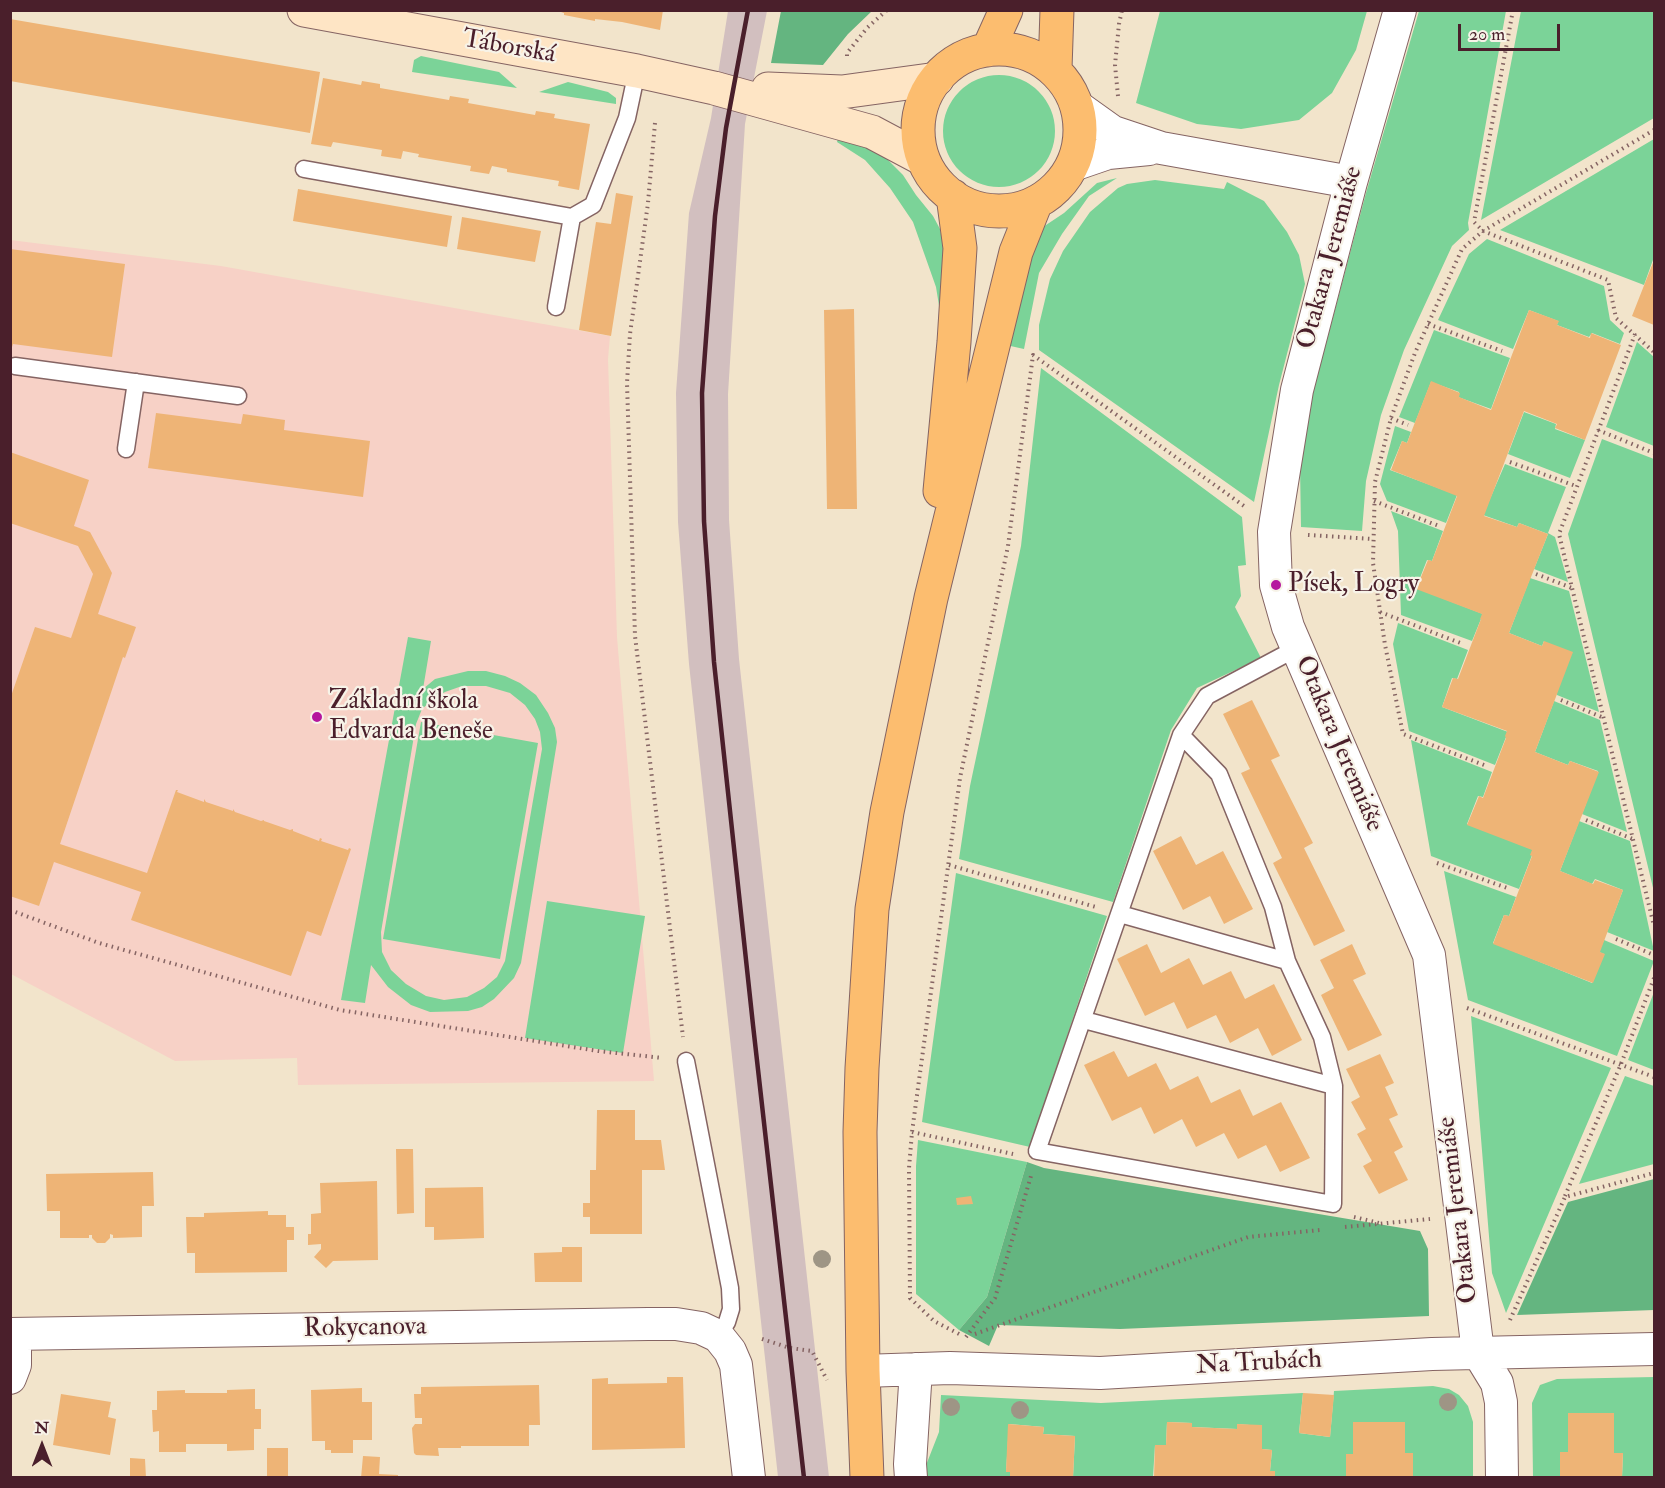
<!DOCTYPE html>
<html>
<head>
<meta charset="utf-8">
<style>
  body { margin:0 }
  #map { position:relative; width:1665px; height:1488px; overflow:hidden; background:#f2e4cb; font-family:"IM FELL Double Pica",serif }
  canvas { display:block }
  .frame { position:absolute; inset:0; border:12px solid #4a1f2b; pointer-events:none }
  .north { position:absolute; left:12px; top:1416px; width:60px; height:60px; -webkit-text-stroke:4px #f7f3e8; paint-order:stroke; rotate:0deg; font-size:16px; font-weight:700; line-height:24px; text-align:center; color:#4a1f2b }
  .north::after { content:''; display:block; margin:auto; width:21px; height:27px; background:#4a1f2b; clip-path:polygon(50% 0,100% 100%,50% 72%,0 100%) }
  .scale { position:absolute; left:1458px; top:24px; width:102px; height:27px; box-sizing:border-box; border:3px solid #4a1f2b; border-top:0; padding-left:8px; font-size:18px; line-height:21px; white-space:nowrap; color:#4a1f2b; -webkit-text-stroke:4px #f7f3e8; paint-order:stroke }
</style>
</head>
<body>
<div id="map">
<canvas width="1665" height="1488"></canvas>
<div class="frame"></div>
<div class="north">N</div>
<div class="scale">20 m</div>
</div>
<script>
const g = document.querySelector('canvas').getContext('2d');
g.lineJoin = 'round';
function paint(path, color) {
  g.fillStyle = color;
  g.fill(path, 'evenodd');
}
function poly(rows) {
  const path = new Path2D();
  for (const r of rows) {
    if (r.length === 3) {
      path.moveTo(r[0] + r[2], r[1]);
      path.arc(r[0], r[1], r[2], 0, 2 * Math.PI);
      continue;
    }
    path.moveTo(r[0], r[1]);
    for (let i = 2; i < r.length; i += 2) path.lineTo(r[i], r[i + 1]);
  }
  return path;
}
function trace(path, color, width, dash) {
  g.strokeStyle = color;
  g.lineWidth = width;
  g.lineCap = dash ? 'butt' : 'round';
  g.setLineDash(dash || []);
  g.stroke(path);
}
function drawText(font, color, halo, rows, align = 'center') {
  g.font = font + ' "IM FELL Double Pica",serif';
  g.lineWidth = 4.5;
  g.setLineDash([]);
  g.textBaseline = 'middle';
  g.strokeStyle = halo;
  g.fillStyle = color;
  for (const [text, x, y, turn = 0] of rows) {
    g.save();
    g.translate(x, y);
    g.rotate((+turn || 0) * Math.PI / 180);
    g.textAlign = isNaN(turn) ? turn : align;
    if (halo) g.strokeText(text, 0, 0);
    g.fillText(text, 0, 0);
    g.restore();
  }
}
paint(poly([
  [10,240,221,266,610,336,608,359,617,637,654,1081,298,1085,297,1058,175,1061,11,974]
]), '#f7d1c6');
paint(poly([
  [728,11,767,11,745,124,728,394,729,520,739,659,829,1477,778,1477,689,664,678,522,676,393,689,213,711,118]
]), '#d2bfbf');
paint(poly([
  [1160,11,1160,10,1367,11,1356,50,1332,93,1299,120,1241,129,1197,124,1136,103],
  [1419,11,1506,11,1468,223,1469,230,1452,246,1404,350,1381,415,1366,481,1362,531,1301,527,1300,466,1307,415,1366,193],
  [1521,11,1654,11,1654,118,1481,220],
  [421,56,499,72,517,88,412,72,414,60],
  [999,131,56],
  [568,82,608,92,616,98,616,104,539,92],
  [839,135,882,154,903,175,916,195,933,216,940,229,944,248,941,318,936,287,913,222,890,188,865,160,837,142],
  [1654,139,1654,257,1644,285,1500,230],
  [1117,178,1089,196,1062,234,1039,273,1024,349,1006,345,1025,256,1043,227,1064,213,1097,183],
  [1155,180,1224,189,1227,182,1264,201,1287,232,1299,255,1305,284,1279,385,1254,502,1039,350,1039,325,1050,279,1063,251,1090,212,1118,188,1127,184],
  [1487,239,1604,286,1610,320,1624,333,1620,344,1592,333,1589,337,1557,325,1558,321,1529,310,1513,349,1438,320,1469,254],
  [1434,330,1510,358,1491,409,1458,397,1459,392,1431,382,1415,423,1399,417],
  [1637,342,1654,357,1654,446,1606,427],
  [1041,368,1242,517,1246,565,1238,566,1241,596,1235,607,1261,658,1197,688,1171,730,1113,902,959,859,970,786,1021,546],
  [1524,412,1556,424,1555,429,1585,440,1570,478,1508,454],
  [1395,426,1411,432,1407,443,1402,441,1390,470,1457,495,1446,523,1387,501,1380,484],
  [1602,439,1654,459,1654,892,1568,534],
  [1505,464,1566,487,1548,533,1555,537,1568,582,1534,569,1548,534,1519,523,1517,527,1483,515],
  [1391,511,1443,531,1432,561,1427,560,1416,588,1483,614,1472,641,1401,615,1398,531],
  [1530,578,1569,591,1599,712,1557,695,1544,641,1542,646,1509,633],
  [1398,623,1468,650,1457,679,1452,678,1442,707,1508,732,1495,765,1409,731,1393,644],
  [408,637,431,641,423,689,435,679,468,671,486,671,505,676,520,683,536,695,548,713,555,728,557,742,521,963,514,978,494,999,482,1007,468,1011,430,1012,411,1005,388,987,371,965,365,1003,341,1000],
  [462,686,486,686,510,693,525,705,535,719,540,732,542,749,505,961,497,977,484,988,467,997,444,1000,426,996,406,984,391,970,382,952,381,932,416,724,422,709,432,700,445,692],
  [1554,701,1600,720,1627,832,1582,814,1598,771,1570,761,1568,765,1535,752],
  [421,722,538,743,500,959,383,939],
  [1411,740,1492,772,1483,797,1478,796,1467,824,1534,850,1519,889,1431,856],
  [1579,821,1630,841,1654,951,1607,932,1623,890,1595,879,1592,884,1560,871],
  [1444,871,1516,897,1509,916,1504,915,1493,943,1592,983,1604,954,1599,952,1604,940,1654,961,1617,1056,1468,1000],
  [956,873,1107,916,1030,1147,922,1122],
  [547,901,645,916,623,1053,525,1038],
  [1654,992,1654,1070,1628,1060],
  [1471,1016,1611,1068,1506,1313,1492,1273],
  [1625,1076,1654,1086,1654,1164,1579,1184],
  [918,1140,1027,1162,987,1297,959,1330,916,1294,916,1166],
  [1654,1377,1654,1477,1622,1477,1623,1453,1614,1453,1568,1413,1568,1452,1560,1452,1560,1477,1533,1477,1532,1403,1540,1385,1557,1379],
  [1433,1386,1449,1389,1459,1395,1468,1406,1473,1422,1473,1477,1413,1477,1413,1454,1405,1453,1405,1422,1353,1454,1346,1454,1346,1477,1275,1477,1275,1471,1270,1471,1272,1450,1262,1449,1262,1426,1237,1424,1237,1429,1192,1427,1192,1423,1167,1422,1166,1445,1155,1445,1153,1477,1073,1477,1075,1436,1043,1434,1044,1427,1009,1424,1006,1472,1010,1472,1010,1477,921,1478,939,1432,941,1395,1101,1403,1303,1393,1299,1433,1330,1437,1334,1391]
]), '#7bd398');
paint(poly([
  [781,11,781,10,872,11,848,34,823,65,771,63],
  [1027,1162,1044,1168,1420,1231,1428,1249,1429,1316,1120,1329,998,1325,989,1346,959,1330,987,1297],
  [1654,1179,1654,1310,1517,1315,1568,1202]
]), '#64b580');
paint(poly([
  [555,10,663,10,660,30,622,22,595,19,595,21,564,15,564,13],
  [10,19,320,72,310,133,10,81],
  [323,78,361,85,362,81,380,84,380,88,449,100,450,96,469,99,468,103,535,115,536,111,555,114,554,118,590,124,579,190,558,186,559,181,507,172,507,169,492,166,489,174,470,171,471,166,418,157,419,154,403,151,401,159,381,156,382,150,333,142,331,147,311,144],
  [298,189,452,216,447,247,293,221],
  [616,193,633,196,611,336,579,330,596,222,611,224],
  [462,217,541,231,535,262,457,249],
  [10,249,125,264,112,357,13,344,10,353],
  [1654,260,1654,325,1632,316],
  [854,309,857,509,827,509,824,310],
  [1529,310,1559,321,1557,325,1590,338,1591,333,1621,345,1585,440,1555,428,1557,424,1524,411,1484,516,1517,527,1519,523,1548,534,1509,633,1542,646,1544,641,1573,652,1535,752,1568,765,1570,761,1599,772,1560,871,1593,884,1595,880,1623,890,1600,952,1605,954,1593,983,1493,944,1504,915,1509,916,1532,856,1530,855,1532,850,1467,825,1479,796,1483,798,1506,738,1505,736,1507,731,1442,707,1453,678,1458,679,1481,619,1480,619,1482,614,1416,589,1428,560,1432,561,1457,496,1391,470,1402,441,1407,443,1431,381,1460,393,1459,397,1491,410],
  [156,413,241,424,243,414,285,420,284,430,370,441,363,497,148,468],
  [10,452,89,480,74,526,90,532,112,573,98,614,136,627,125,658,123,657,60,844,147,873,176,790,178,790,177,792,204,802,204,799,206,802,233,811,233,809,235,812,261,821,264,820,264,821,290,830,293,829,293,831,319,841,320,838,322,839,321,841,348,850,349,848,351,849,321,936,307,931,291,976,131,920,141,892,54,862,39,906,10,896,10,699,35,627,71,638,93,574,78,546,10,523],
  [1252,700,1280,756,1271,760,1313,843,1304,848,1345,931,1314,946,1273,863,1282,858,1241,773,1250,769,1223,714],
  [1181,836,1196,865,1223,851,1253,909,1224,924,1210,896,1183,910,1153,851],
  [1147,944,1161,973,1189,958,1203,985,1231,971,1245,999,1274,984,1302,1040,1272,1056,1258,1028,1230,1043,1216,1015,1187,1029,1174,1002,1145,1016,1117,959],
  [1352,944,1366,974,1353,980,1382,1035,1348,1051,1321,995,1334,988,1320,960],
  [1114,1051,1128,1077,1156,1063,1170,1090,1198,1076,1211,1103,1240,1089,1253,1116,1281,1102,1310,1158,1280,1172,1266,1145,1238,1159,1224,1133,1196,1147,1182,1119,1154,1134,1141,1107,1112,1121,1084,1065],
  [1380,1054,1394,1083,1385,1087,1398,1115,1389,1119,1403,1147,1394,1152,1408,1180,1379,1194,1363,1166,1372,1161,1357,1134,1366,1129,1351,1102,1360,1097,1346,1069],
  [597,1110,635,1110,635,1140,661,1140,665,1170,642,1170,642,1234,590,1234,590,1217,583,1217,583,1203,590,1203,590,1170,596,1170],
  [396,1149,413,1149,414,1213,397,1214],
  [153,1172,154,1206,142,1206,142,1237,113,1238,113,1235,110,1234,110,1238,105,1243,97,1243,92,1238,92,1235,89,1235,89,1238,60,1238,60,1211,47,1211,46,1174],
  [377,1181,378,1260,333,1261,326,1268,314,1257,321,1249,321,1244,308,1245,308,1234,311,1234,311,1214,321,1213,320,1183],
  [483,1187,484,1238,434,1240,434,1227,425,1227,425,1188],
  [971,1196,973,1204,957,1205,956,1198],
  [268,1211,268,1215,286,1215,286,1227,294,1227,294,1240,287,1240,287,1272,195,1273,195,1253,187,1253,186,1217,204,1217,204,1213],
  [562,1247,582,1247,582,1282,535,1282,534,1253,562,1252],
  [667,1377,683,1377,685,1448,592,1450,592,1379,608,1378,608,1384,667,1383],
  [539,1385,540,1425,529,1425,529,1446,461,1446,461,1448,438,1448,439,1456,416,1455,414,1453,412,1428,415,1424,422,1424,422,1418,415,1418,414,1394,421,1394,421,1387],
  [362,1388,362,1402,372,1402,372,1440,353,1440,353,1453,331,1453,331,1450,325,1450,325,1441,312,1441,311,1390],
  [255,1389,255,1409,261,1409,261,1429,254,1429,254,1450,227,1451,227,1444,186,1444,186,1452,159,1452,159,1431,153,1432,152,1410,157,1410,157,1391,185,1390,185,1393,227,1393,227,1390],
  [1303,1393,1334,1395,1330,1437,1299,1433],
  [61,1394,111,1402,108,1417,116,1419,110,1455,53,1445],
  [1568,1413,1614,1413,1614,1453,1623,1453,1622,1478,1560,1478,1560,1452,1568,1452],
  [1167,1422,1192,1423,1192,1427,1237,1429,1237,1424,1262,1425,1262,1449,1272,1450,1270,1471,1275,1471,1275,1478,1154,1478,1155,1445,1166,1445],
  [1353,1422,1405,1422,1405,1453,1413,1453,1413,1478,1346,1478,1346,1454,1353,1454],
  [1008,1424,1044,1427,1043,1434,1075,1436,1073,1478,1010,1478,1010,1472,1006,1472],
  [267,1448,288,1448,288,1478,267,1478],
  [363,1456,380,1457,379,1474,398,1475,398,1478,361,1478],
  [130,1458,145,1459,146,1478,130,1478]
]), '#eeb476');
const lane = poly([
  [304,169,572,217,593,205,627,118,637,71],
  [556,307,572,217],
  [15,366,238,396],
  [126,449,136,382],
  [1181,735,1219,774,1273,907,1287,961,1322,1037,1334,1086,1333,1204,1037,1151,1181,735,1207,696,1297,648],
  [1120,914,1287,961],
  [1084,1020,1334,1086],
  [686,1061,730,1288,731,1309,727,1322,718,1336]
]);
const street = poly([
  [1400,10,1351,182,1297,390,1274,532,1276,585,1288,627,1429,955,1478,1352,1497,1383,1501,1402,1502,1478],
  [1078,107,1113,132,1161,148,1351,182],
  [1073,165,1108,153,1149,149],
  [10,1334,648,1324,676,1324,701,1328,718,1336,730,1351,736,1365,749,1478],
  [863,1371,950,1368,1100,1373,1432,1354,1654,1349],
  [10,1378,15,1365,15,1334],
  [911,1478,910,1464,916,1369]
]);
const secondary = poly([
  [304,10,637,71,714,88,872,132,919,157],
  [768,89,842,92,937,79]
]);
const primary = poly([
  [999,130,81],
  [988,50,1006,10],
  [1055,69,1057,10],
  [940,491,954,342,960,248,953,196],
  [867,1478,863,1371,860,1132,862,1068,872,909,887,812,931,598,1016,252,1036,202]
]);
trace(lane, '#856463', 19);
trace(street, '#856463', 34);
trace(secondary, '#856463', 35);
trace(primary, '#856463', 35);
trace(poly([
  [1513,10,1474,222,1483,231,1608,280,1616,318,1654,352],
  [847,56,847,53,867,28,887,10],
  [1118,96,1115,65,1119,24,1122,10],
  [655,123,648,203,630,334,627,383,635,636,683,1037],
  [1428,324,1502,351],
  [1635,334,1559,534,1654,926],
  [1391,418,1408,425],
  [1598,430,1654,453],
  [1510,462,1576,486],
  [1374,501,1439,526],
  [1308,535,1373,539],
  [1536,574,1572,588],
  [1380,612,1463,644],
  [1561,700,1604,718],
  [1484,765,1403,734,1385,645,1373,563,1375,482,1391,418,1415,353,1462,249,1483,231,1654,130],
  [1586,820,1633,839],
  [1437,863,1507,888],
  [949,865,1096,907],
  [10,910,99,943,340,1010,598,1051,663,1058],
  [1616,939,1654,955],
  [1467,1008,1654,1077],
  [912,1132,1013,1154],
  [1565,1196,1621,1064,1654,978],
  [1354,1217,1379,1223],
  [1345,1227,1430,1219],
  [1510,1320,1565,1197,1654,1173],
  [959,1334,934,1321,910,1298,909,1168,912,1132,960,778,1008,546,1033,355,1244,506],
  [975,1334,1248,1237,1320,1230],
  [966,1337,995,1298,1031,1176],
  [762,1339,790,1348,812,1351,827,1380]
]), '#856463', 4, [1.5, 4.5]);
trace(lane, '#fff', 16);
trace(street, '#fff', 32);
trace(secondary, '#fee5c5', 33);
trace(primary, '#fcbd6f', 33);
trace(poly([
  [748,10,726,128,715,216,702,393,704,521,714,662,753,1025,804,1478]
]), '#4a1f2b', 4.5);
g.fillStyle = '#9e9585';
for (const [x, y] of [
  [822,1259],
  [1448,1402],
  [951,1407],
  [1020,1410]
]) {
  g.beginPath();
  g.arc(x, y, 9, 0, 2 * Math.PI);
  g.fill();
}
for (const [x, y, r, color] of [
  [1276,585,6,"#b5179e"],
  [317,717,6,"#b5179e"]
]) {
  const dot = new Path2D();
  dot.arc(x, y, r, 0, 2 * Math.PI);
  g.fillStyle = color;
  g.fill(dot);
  trace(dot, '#f7f3e8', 2);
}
drawText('26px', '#4a1f2b', '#f7f3e8', [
  ["Táborská",509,48,10],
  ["Otakara Jeremiáše",1331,258,-75],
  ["Otakara Jeremiáše",1338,744,67],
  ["Otakara Jeremiáše",1459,1210,-97],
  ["Rokycanova",365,1329,-1],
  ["Na Trubách",1259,1364,-3]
]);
drawText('26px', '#4a1f2b', '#f7f3e8', [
  ["Písek, Logry",1288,585],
  ["Základní škola",329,702],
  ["Edvarda Beneše",329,732]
], 'left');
</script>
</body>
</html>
